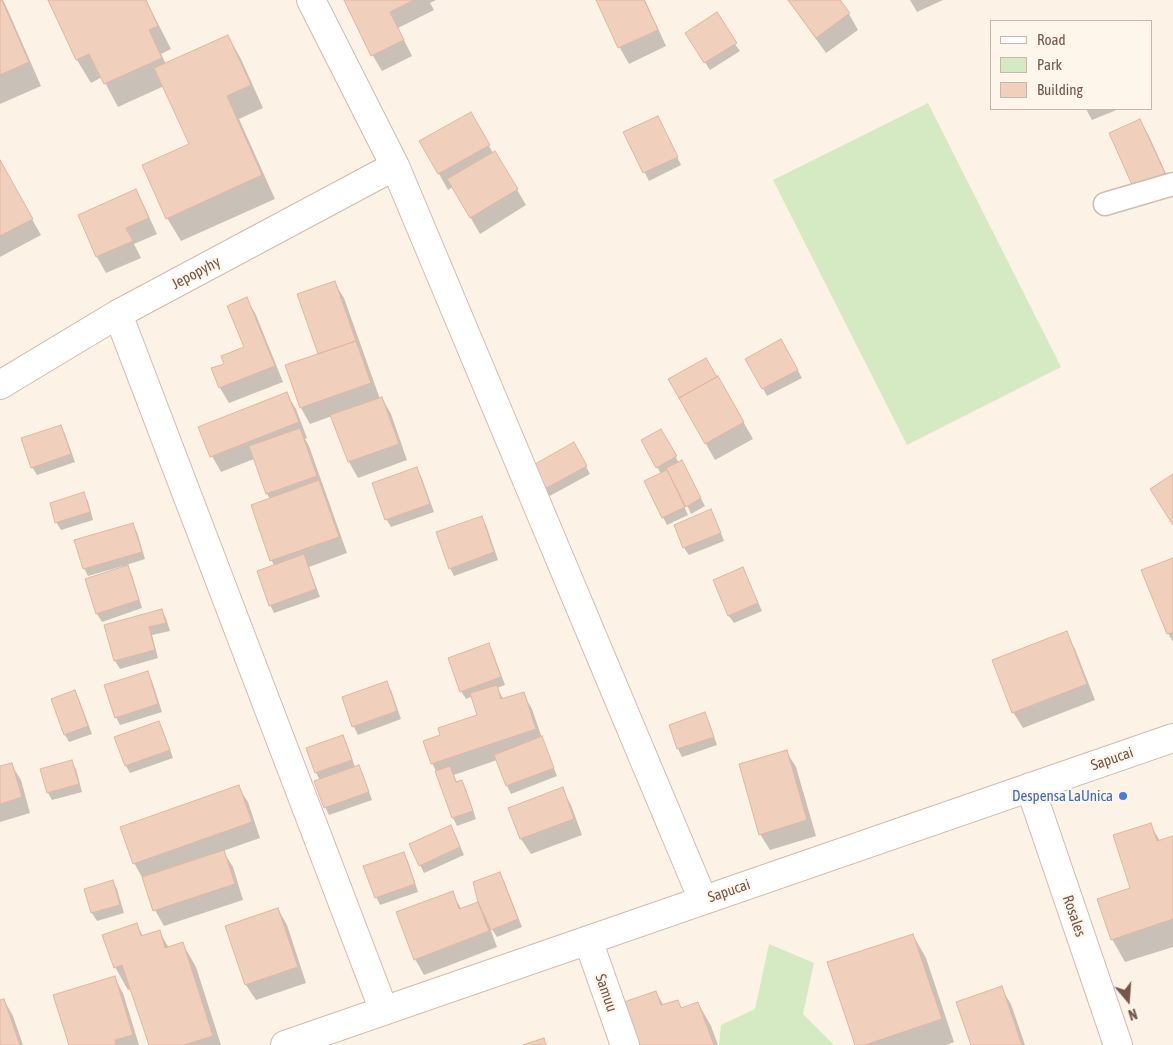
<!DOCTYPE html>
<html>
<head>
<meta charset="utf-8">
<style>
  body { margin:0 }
  #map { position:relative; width:1173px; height:1045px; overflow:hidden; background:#fcf2e5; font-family:"Asap Condensed",sans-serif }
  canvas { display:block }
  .legend { position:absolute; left:990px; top:20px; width:162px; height:90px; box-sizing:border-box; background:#fff6eb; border:1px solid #c8b6ab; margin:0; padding:6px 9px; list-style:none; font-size:15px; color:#75574a }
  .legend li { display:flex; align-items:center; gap:10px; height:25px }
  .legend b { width:25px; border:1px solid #c8b6ab }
  .north { position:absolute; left:1103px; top:975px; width:50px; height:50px; -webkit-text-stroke:4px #fff6eb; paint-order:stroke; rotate:162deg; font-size:14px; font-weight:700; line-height:20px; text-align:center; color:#75574a }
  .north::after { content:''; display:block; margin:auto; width:18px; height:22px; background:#75574a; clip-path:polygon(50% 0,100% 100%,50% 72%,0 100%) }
</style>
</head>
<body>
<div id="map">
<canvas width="1173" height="1045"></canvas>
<ul class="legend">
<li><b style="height:6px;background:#fff"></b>Road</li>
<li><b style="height:14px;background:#d5eac3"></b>Park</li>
<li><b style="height:14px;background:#f1cfbd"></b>Building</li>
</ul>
<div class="north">N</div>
</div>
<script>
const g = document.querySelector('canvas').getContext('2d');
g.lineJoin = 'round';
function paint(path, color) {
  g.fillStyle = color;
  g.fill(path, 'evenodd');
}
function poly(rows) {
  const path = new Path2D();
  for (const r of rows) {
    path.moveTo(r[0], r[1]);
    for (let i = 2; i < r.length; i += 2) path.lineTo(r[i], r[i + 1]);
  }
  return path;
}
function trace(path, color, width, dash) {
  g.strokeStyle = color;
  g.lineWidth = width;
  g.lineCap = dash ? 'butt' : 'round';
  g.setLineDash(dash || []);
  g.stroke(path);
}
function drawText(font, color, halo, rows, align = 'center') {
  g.font = font + ' "Asap Condensed",sans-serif';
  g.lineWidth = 4.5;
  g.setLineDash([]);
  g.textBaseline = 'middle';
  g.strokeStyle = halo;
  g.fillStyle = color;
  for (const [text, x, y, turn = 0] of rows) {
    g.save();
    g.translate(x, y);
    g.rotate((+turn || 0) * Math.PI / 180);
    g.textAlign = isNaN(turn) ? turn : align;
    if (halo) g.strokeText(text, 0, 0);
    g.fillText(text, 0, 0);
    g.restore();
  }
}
paint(poly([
  [928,103,1061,367,907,445,773,180],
  [769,944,814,963,803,1014,834,1045,719,1045,721,1025,755,1009]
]), '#d5eac3');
paint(poly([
  [0,0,3,0,6,6,41,86,0,104],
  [50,0,146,0,171,49,161,54,166,64,228,36,241,59,263,108,239,119,275,199,181,241,167,218,191,145,164,86,118,107,102,77,91,83,77,60],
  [345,0,436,0,430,3,434,10,398,28,412,56,382,71,373,56],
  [597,0,645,0,666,46,629,64,620,48],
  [788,0,839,0,849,14,858,30,826,53],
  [910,0,943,0,917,12],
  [691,41,735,44,740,51,710,70],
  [1086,109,1119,109,1092,120],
  [471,114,493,153,495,152,526,205,480,234,453,187,448,190,421,141],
  [1140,120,1149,136,1173,189,1134,186],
  [662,125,681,165,649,181,625,133],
  [0,163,41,235,0,257],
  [135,190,144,206,157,234,134,244,141,258,106,273,97,257,79,215],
  [334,282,344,298,380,399,382,398,391,414,407,460,358,478,349,462,332,416,310,424,301,408,286,366,319,355],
  [247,299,256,315,283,382,229,403,220,388,225,364,245,348],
  [781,340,802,378,767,396,747,359],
  [718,377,753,439,715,460,670,380],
  [286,393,296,409,307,438,305,439,309,446,347,553,309,567,320,597,274,613,270,605,274,566,272,561,252,505,270,499,267,494,254,459,221,472,212,456],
  [61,426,65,434,75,462,37,475,32,467],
  [661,430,679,463,686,470,705,506,691,514,687,505,686,505,684,506,688,515,667,525,663,517,661,474,643,441],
  [578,452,590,474,546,498,530,468],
  [416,469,421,476,434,512,391,527,386,519],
  [83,494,88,501,93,520,61,530,56,522],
  [481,518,486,525,498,560,454,576,450,568],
  [715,518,724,541,689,555,684,548,675,526],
  [132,524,137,532,145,559,126,565,132,575,142,608,102,622,97,614,86,580,124,568,123,566,88,576,84,568],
  [1173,559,1173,642,1168,633],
  [743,569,747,577,762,611,734,623,729,616,715,581],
  [161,610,166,618,170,631,152,635,158,658,120,669,115,661,106,625],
  [1066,633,1075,649,1095,700,1023,728,1013,712],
  [489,645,493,653,505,685,497,688,504,700,523,693,532,709,543,741,557,776,511,794,507,786,497,760,454,775,457,783,461,782,466,789,476,819,457,826,453,818,436,771,432,763,442,736,479,716,473,696,466,699,461,691],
  [147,673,152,681,162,712,120,725,116,717],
  [386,683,391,690,401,719,358,735,354,727,344,698],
  [75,691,79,699,92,734,69,742,65,735],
  [705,714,709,722,717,745,682,757,678,749,670,726],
  [159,722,163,730,173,758,130,773,126,766,116,737],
  [342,736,347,744,355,767,359,766,363,774,372,800,329,815,325,807,320,780,316,773,307,749],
  [786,751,796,767,816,836,770,850,760,834],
  [71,761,76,769,82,792,52,800,48,793],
  [11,764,21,780,30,813,0,822,0,767],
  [238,787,248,802,260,838,223,851,233,867,243,900,164,926,155,910,143,879,134,863],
  [562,789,571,805,582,835,531,854,521,839,510,809],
  [1150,824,1160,841,1173,837,1173,947,1125,962,1112,939,1131,889],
  [455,834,464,855,424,873,420,865],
  [403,853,408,861,418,892,380,905,376,897],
  [500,874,504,881,522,927,497,937,491,928,490,928,497,947,424,975,415,959,452,893,462,910,480,903],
  [112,881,117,889,124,913,97,921,92,913,85,889],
  [278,909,287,925,306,983,256,1000,246,985],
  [137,925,143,936,159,931,169,948,183,944,196,967,221,1045,150,1045,131,989,128,990,115,967],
  [913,935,926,958,954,1042,946,1045,856,1045],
  [114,977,123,993,139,1045,70,1045],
  [1001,988,1011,1004,1025,1045,972,1045],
  [656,992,664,1006,681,1009,698,1003,711,1026,718,1045,638,1045],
  [4,1000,13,1016,23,1045,0,1045,0,1002]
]), '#0003');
const building = poly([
  [0,0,2,0,29,62,0,75,0,0],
  [48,0,146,0,158,26,149,30,162,58,104,84,89,54,76,60,48,0],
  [344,0,414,0,390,12,404,40,371,56,344,0],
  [596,0,644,0,658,30,618,48,596,0],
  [788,0,840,0,850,13,816,38,788,0],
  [717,12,737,43,704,63,685,33,717,12],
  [228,35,251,85,227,96,262,175,166,219,142,165,189,144,154,68,228,35],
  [471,112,490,145,438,174,419,141,471,112],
  [658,116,678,157,643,173,623,132,658,116],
  [1140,119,1165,173,1133,187,1109,133,1140,119],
  [495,151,518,189,470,218,447,179,495,151],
  [0,160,33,219,0,236,0,160],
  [136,189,149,218,126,228,133,241,96,257,78,215,136,189],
  [335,281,356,341,318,354,297,294,335,281],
  [247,297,275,366,219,388,211,368,224,364,221,356,244,347,227,306,247,297],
  [781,339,798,370,762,389,745,359,781,339],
  [356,341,371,383,300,408,285,365,356,341],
  [706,358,717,377,679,398,668,379,706,358],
  [718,376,744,422,705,444,679,398,718,376],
  [287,392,299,422,210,457,198,427,287,392],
  [382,397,399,444,348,462,330,415,382,397],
  [61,425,71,454,31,468,21,438,61,425],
  [300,428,317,476,266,494,249,446,300,428],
  [661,429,677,456,656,468,641,440,661,429],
  [574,442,587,466,541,491,528,468,574,442],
  [682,460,701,498,686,507,666,468,682,460],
  [417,467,430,504,385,520,372,483,417,467],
  [667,470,685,507,662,518,644,481,667,470],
  [1173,474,1173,525,1150,489,1173,474],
  [319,480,339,537,270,561,251,505,319,480],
  [84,492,90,512,55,523,50,503,84,492],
  [711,509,721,533,683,548,674,525,711,509],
  [482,516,494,552,449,569,436,532,482,516],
  [133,523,142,552,83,569,74,540,133,523],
  [304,554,316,589,269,606,257,571,304,554],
  [1173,558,1173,632,1167,634,1141,570,1173,558],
  [128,565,139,600,96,614,85,579,128,565],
  [743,567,758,603,728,616,713,580,743,567],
  [162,609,166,623,149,627,155,650,114,661,104,625,162,609],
  [1067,631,1087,684,1012,713,992,660,1067,631],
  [489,643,501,677,460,692,448,658,489,643],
  [148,671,158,704,115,718,104,685,148,671],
  [387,681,397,711,352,727,342,697,387,681],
  [497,685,501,699,524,692,536,729,431,764,423,741,440,735,438,728,477,715,470,693,497,685],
  [75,690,88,726,64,735,51,699,75,690],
  [705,712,714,737,677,749,669,725,705,712],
  [159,721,170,750,125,766,114,737,159,721],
  [343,735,352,760,315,773,306,748,343,735],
  [542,736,554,768,506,786,494,755,542,736],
  [787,750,807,820,759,835,739,764,787,750],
  [72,760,79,784,47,793,40,769,72,760],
  [12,763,22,797,0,804,0,766,12,763],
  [359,765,369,792,324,808,314,781,359,765],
  [450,766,456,782,462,780,473,811,452,818,435,771,450,766],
  [239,785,252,822,133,864,120,827,239,785],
  [563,787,574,819,520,839,508,808,563,787],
  [1151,823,1157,841,1173,836,1173,919,1111,940,1097,899,1130,888,1113,835,1151,823],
  [451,825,460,847,419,866,409,844,451,825],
  [224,850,235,884,153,911,142,877,224,850],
  [404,852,415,884,375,898,363,866,404,852],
  [500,872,518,919,491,930,478,902,473,882,500,872],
  [113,880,120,905,91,913,84,889,113,880],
  [453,891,459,909,478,902,489,931,414,960,396,912,453,891],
  [278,908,298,967,245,985,225,926,278,908],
  [137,923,141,936,160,930,165,948,183,942,213,1036,184,1045,149,1045,122,965,114,968,102,935,137,923],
  [913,934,942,1019,865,1045,855,1045,827,962,913,934],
  [115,976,133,1035,115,1040,116,1045,69,1045,53,995,115,976],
  [1002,986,1022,1045,971,1045,956,1002,1002,986],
  [656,991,661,1005,678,1000,681,1008,698,1002,714,1045,636,1045,621,1003,656,991],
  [4,999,20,1045,0,1045,0,1000,4,999],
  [544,1038,546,1045,523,1045,544,1038]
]);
paint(building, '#f1cfbd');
trace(building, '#e4b49d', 1);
const service = poly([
  [1105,204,1173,184]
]);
const minor = poly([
  [311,0,395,166,703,900],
  [118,314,384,1011],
  [0,385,118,314,395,166],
  [1030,787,1118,1045],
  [588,940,625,1045],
  [285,1045,1173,738]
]);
trace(service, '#d0bbae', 25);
trace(minor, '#d0bbae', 30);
trace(service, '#fff', 22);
trace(minor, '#fff', 28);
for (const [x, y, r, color] of [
  [1123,796,5,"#3f7fe0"]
]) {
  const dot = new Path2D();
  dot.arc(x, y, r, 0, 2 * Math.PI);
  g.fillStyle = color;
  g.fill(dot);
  trace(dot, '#fff6eb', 2);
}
drawText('15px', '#75574a', '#fff6eb', [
  ["Jepopyhy",196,273,-28],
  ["Sapucai",1112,759,-19],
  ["Sapucai",729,891,-19],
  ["Rosales",1074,916,71],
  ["Samuu",606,993,71]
]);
drawText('15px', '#366cbe', '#fff6eb', [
  ["Despensa LaUnica",1113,796]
], 'right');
</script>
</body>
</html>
